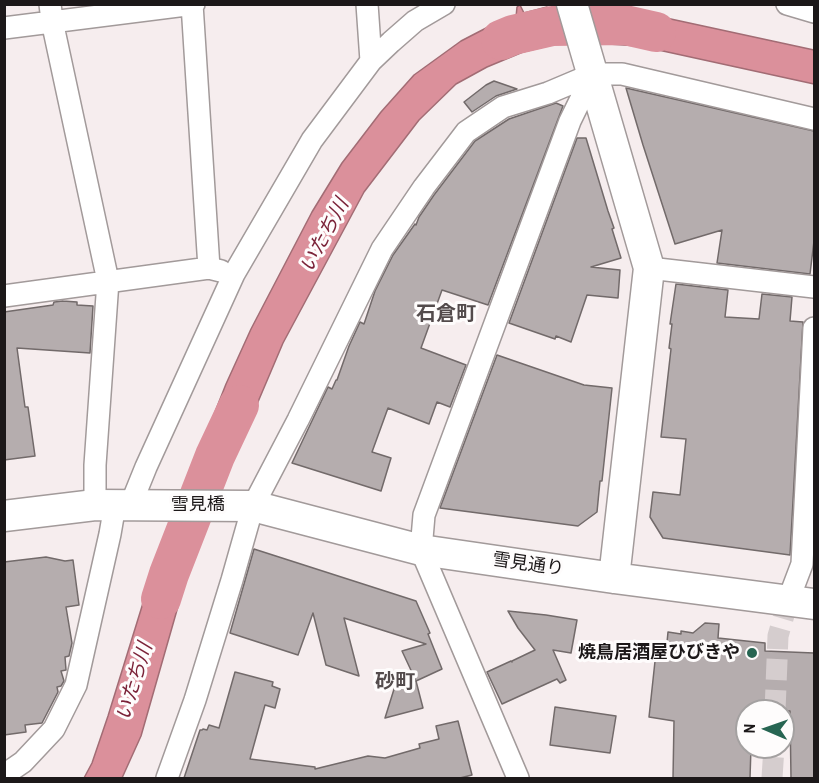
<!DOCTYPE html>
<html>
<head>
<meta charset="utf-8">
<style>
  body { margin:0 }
  #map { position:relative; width:819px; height:783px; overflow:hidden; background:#f6edee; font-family:"Archivo Narrow",sans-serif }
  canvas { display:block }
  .frame { position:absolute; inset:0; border:6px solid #1c1819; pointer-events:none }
  .north { position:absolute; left:735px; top:699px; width:60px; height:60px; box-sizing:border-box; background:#fefcfc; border:2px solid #a4a1a1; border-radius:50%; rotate:272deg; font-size:16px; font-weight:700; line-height:24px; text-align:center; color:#1c1819 }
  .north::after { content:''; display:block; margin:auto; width:21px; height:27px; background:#276552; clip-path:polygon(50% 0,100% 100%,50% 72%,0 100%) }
</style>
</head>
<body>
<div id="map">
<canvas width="819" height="783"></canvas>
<div class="frame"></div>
<div class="north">N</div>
</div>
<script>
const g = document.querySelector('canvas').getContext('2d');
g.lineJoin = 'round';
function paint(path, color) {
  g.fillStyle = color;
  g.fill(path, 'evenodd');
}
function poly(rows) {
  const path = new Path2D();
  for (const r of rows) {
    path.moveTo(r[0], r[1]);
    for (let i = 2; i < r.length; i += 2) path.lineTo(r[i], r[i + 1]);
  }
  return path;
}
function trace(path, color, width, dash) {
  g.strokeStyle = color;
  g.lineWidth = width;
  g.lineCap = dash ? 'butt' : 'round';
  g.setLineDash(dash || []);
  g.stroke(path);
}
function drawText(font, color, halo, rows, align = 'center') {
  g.font = font + ' "Archivo Narrow","Noto Sans JP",sans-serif';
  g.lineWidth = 6;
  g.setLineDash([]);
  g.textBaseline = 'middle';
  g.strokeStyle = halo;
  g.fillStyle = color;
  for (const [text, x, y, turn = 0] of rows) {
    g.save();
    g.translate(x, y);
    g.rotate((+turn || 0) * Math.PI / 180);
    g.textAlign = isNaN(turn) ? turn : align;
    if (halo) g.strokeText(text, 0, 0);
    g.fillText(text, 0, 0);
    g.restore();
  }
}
const water = poly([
  [520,5,524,13,547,7,560,43,523,52,487,67,456,84,419,120,364,192,283,343,235,456,198,455,226,384,251,329,312,212,342,163,381,112,414,75,461,41,490,26,516,17,517,7,520,5],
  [598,7,620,8,814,50,814,84,640,46,608,44,598,7],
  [161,547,198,548,187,575,141,736,122,778,84,778,92,763,108,716,143,603,152,569,161,547]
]);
paint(water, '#db909b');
trace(water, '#a26c74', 1.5);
trace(poly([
  [501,40,513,35,552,26,625,25,656,32],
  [161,599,169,574,215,456,239,405]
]), '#db909b', 40);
const building = poly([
  [494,81,517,89,496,96,472,112,464,102,486,85,494,81],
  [626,88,814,131,814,241,810,274,717,263,722,230,675,244,643,145,626,88],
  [556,103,563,106,488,305,442,290,421,348,466,365,450,407,437,402,429,424,388,408,372,452,391,458,381,491,292,463,328,387,332,389,336,380,337,380,349,346,360,322,364,324,375,291,393,255,415,224,416,225,419,217,434,195,475,141,509,119,556,103],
  [577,138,586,138,608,211,614,228,612,229,621,258,591,267,620,270,618,298,587,295,571,342,556,336,555,339,509,323,577,138],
  [676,284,728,290,725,317,759,319,762,294,792,297,790,321,803,322,790,555,663,538,650,517,653,492,680,495,686,439,661,437,671,349,669,348,672,324,670,324,676,284],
  [63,301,77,302,77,305,93,306,90,353,17,348,25,407,28,407,35,456,4,460,4,312,53,305,54,302,63,301],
  [497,355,584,385,612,388,602,481,600,481,597,512,578,526,440,508,497,355],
  [254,549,416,601,430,633,428,634,442,669,416,681,402,651,426,644,344,618,359,676,326,665,313,613,298,655,230,633,254,549],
  [46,557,65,561,73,560,79,605,66,607,72,643,69,656,65,657,66,670,61,671,64,681,61,686,57,687,58,692,42,723,25,725,26,732,4,735,4,562,46,557],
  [508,611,546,615,577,620,571,653,553,650,566,680,560,683,557,679,502,704,487,672,511,661,512,662,512,661,535,650,518,628,508,611],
  [705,623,719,624,718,638,765,643,765,651,814,653,814,778,791,778,790,711,747,711,747,747,751,747,750,778,673,778,674,721,649,717,656,652,666,653,668,632,681,634,681,631,693,633,705,623],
  [235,672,273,682,272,686,280,689,275,708,265,705,250,759,315,767,315,769,368,756,385,758,420,748,419,744,439,739,436,726,458,721,472,775,460,778,184,778,200,730,202,730,203,729,207,730,209,725,219,728,235,672],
  [416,681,423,708,385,718,395,686,416,681],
  [555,707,616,716,610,753,550,745,555,707]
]);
paint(building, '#b5adae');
trace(building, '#726a6a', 1.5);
trace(poly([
  [775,711,778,636,788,601],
  [772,778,774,747]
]), '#d5cdce', 21, [21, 10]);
const street = poly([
  [50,4,52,21,108,281,95,465,95,505],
  [192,4,209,268],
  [367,4,371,61],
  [787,4,814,12],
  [4,28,194,4],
  [649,268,814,287],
  [4,296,209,268,221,271],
  [131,504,146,467,234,274,312,140,371,61,391,42,415,21,444,4],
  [788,601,802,564,814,328],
  [4,775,23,762,54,729,76,685,110,534,115,505],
  [167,778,195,700,232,580,253,506,298,420,382,249,424,187,466,132,503,107,548,93,593,74,622,74,814,119],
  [518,778,421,550,424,515,570,121,593,74]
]);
const secondary = poly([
  [572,4,649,268,614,578],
  [4,516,95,505,253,506,421,550,614,578,814,604]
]);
trace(street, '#a29a9a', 24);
trace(secondary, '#a29a9a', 33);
trace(street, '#fff', 21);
trace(secondary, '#fff', 30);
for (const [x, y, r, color] of [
  [752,653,6,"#276552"]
]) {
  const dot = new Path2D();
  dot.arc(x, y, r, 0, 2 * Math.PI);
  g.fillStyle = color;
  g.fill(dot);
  trace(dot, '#fefcfc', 2);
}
drawText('18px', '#1c1819', '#fefcfc', [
  ["雪見橋",198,505],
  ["雪見通り",528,565,8]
]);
drawText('bold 18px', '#1c1819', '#fefcfc', [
  ["焼鳥居酒屋ひびきや",740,653]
], 'right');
drawText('italic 20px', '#7b2339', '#fefcfc', [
  ["いたち川",325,236,-62],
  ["いたち川",135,682,-73]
]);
drawText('bold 20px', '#534b4c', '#fefcfc', [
  ["石倉町",446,315],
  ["砂町",395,683]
]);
</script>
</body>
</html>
